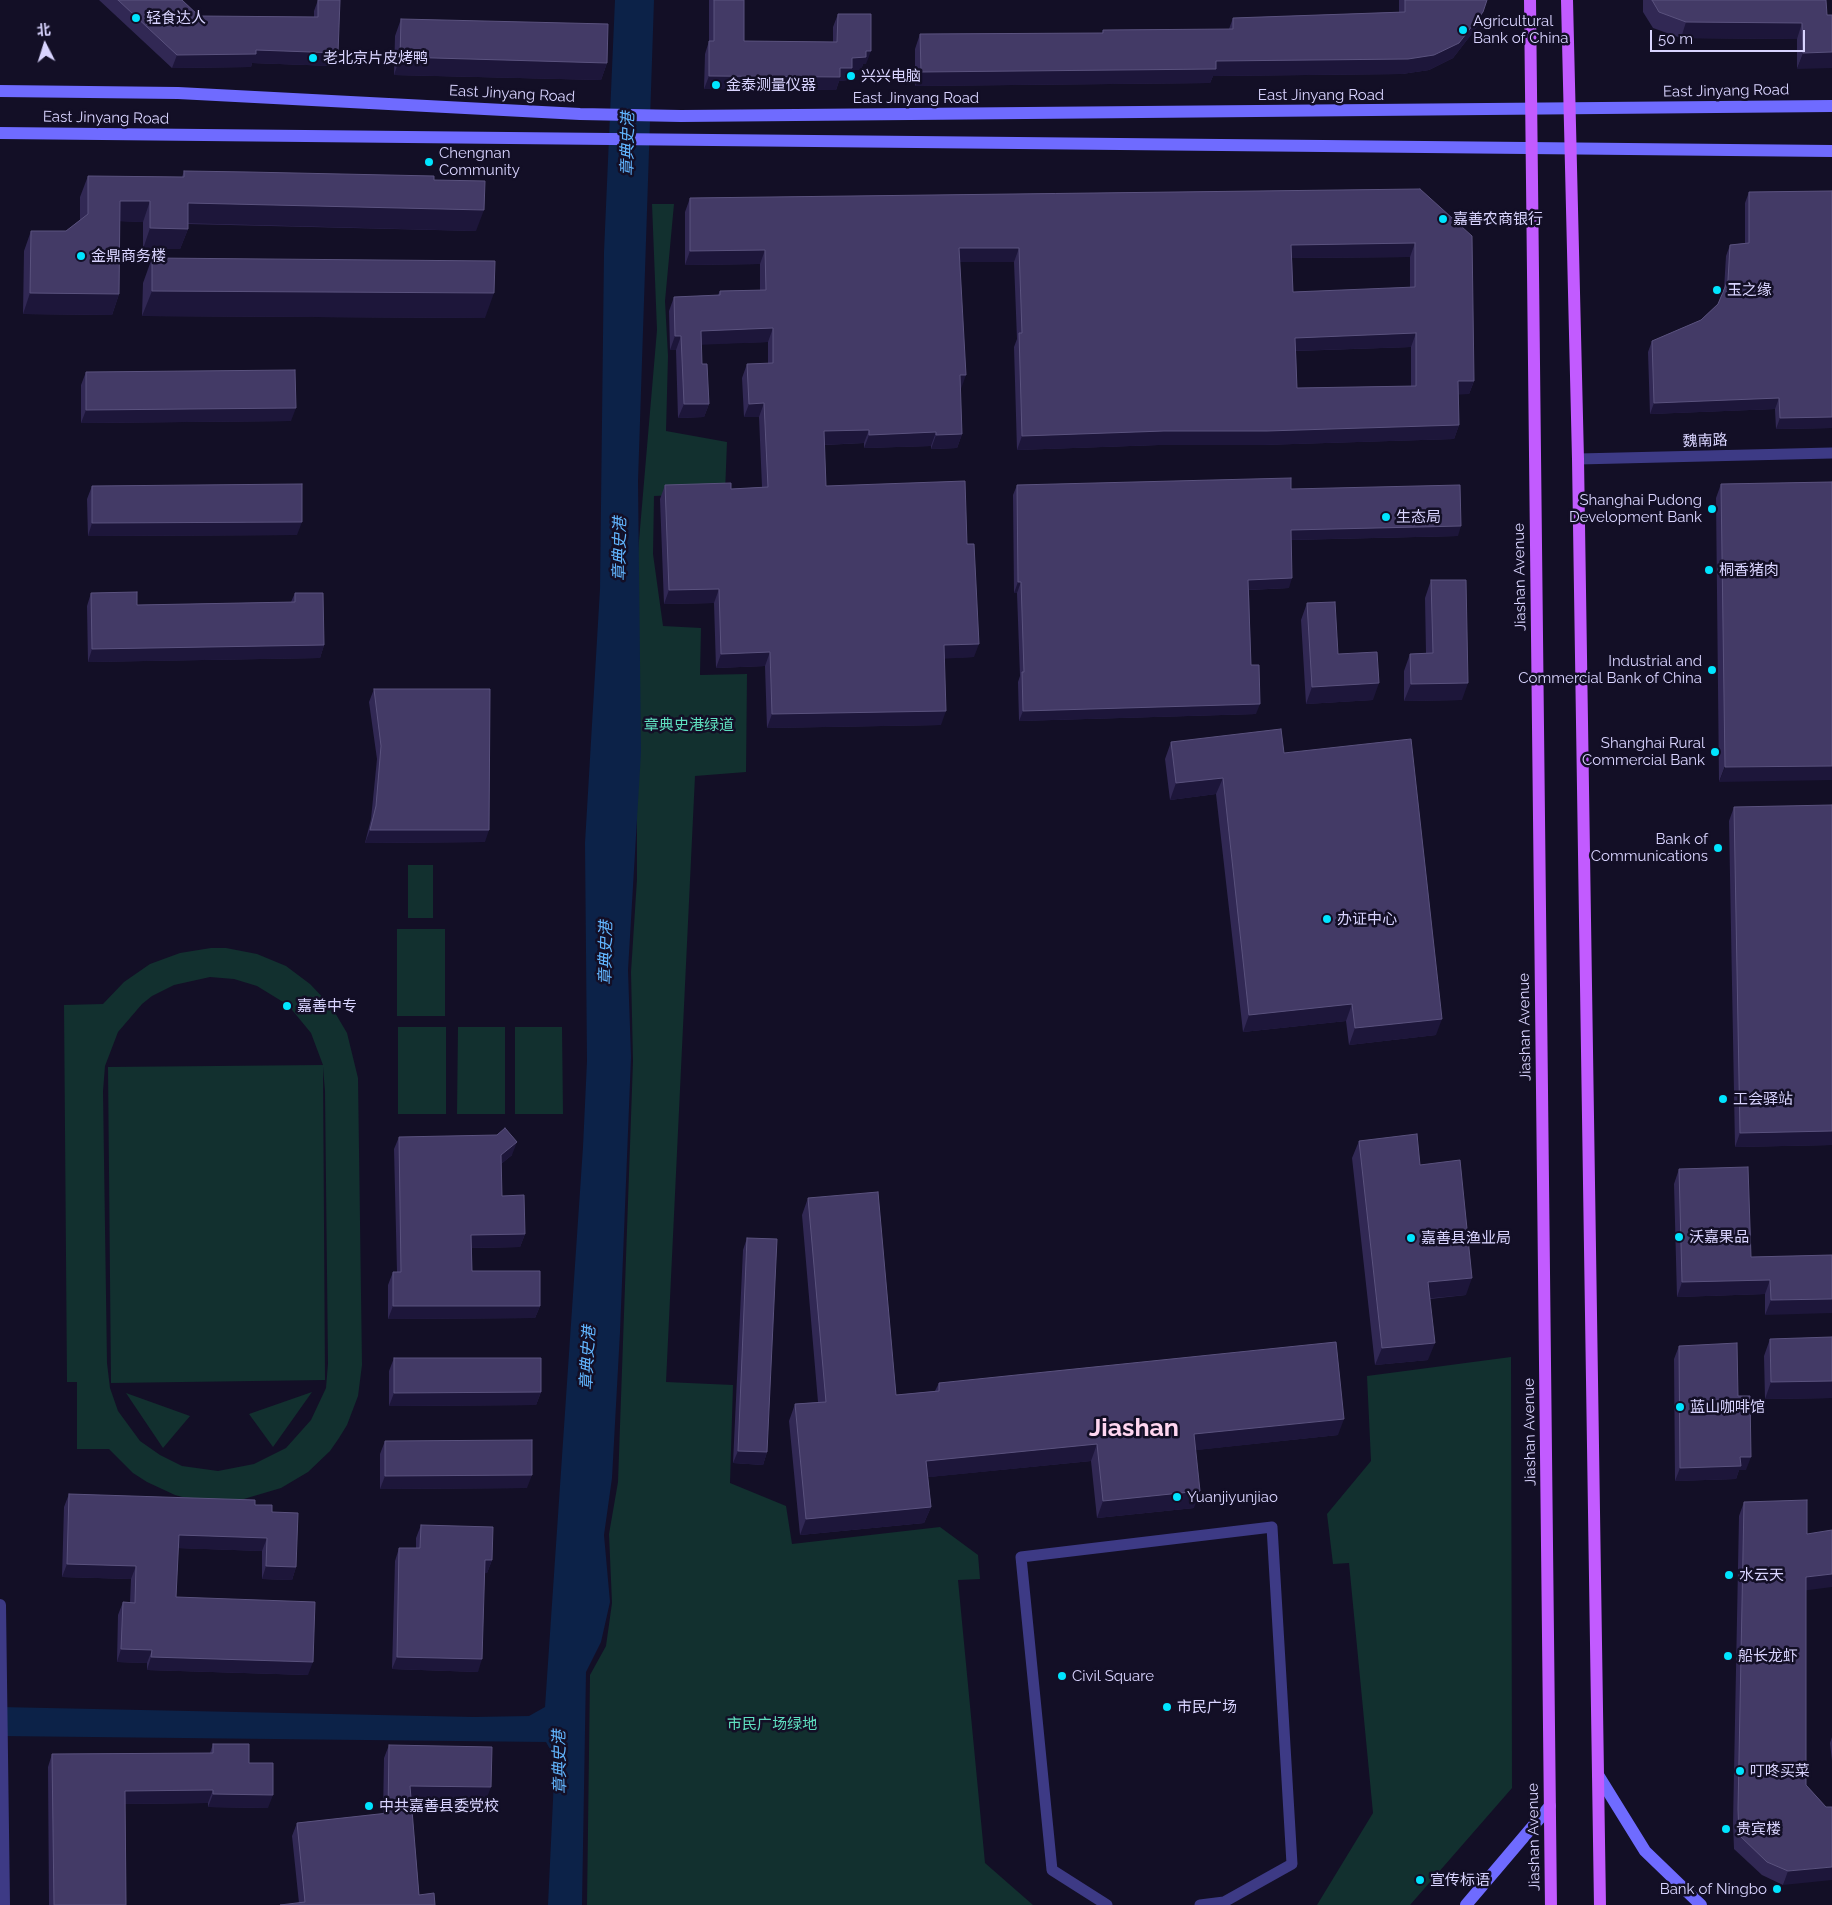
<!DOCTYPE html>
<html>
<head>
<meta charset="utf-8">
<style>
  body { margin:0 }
  #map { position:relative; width:1832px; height:1905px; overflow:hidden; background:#130f26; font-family:Raleway,"Noto Sans SC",sans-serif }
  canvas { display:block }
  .north { position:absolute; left:20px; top:20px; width:50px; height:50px; -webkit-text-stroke:4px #130f26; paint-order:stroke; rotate:355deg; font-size:14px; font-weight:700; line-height:20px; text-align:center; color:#d9d4ff }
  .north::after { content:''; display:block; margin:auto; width:18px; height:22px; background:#d9d4ff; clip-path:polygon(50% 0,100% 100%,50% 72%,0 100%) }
  .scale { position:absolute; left:1650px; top:30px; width:155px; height:22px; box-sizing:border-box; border:2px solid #d9d4ff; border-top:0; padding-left:6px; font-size:15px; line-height:18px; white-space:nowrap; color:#d9d4ff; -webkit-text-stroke:4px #130f26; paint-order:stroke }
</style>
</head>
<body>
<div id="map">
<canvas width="1832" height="1905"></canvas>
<div class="north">北</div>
<div class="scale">50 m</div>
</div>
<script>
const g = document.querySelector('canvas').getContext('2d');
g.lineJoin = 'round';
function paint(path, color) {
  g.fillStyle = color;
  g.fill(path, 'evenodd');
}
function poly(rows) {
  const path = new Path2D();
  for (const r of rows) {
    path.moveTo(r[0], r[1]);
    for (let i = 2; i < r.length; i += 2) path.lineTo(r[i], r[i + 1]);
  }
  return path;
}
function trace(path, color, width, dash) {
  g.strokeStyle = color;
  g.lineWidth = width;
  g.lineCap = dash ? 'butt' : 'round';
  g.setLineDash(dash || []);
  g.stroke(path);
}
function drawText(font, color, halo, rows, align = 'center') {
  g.font = font + ' Raleway,"Noto Sans SC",sans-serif';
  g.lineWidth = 5;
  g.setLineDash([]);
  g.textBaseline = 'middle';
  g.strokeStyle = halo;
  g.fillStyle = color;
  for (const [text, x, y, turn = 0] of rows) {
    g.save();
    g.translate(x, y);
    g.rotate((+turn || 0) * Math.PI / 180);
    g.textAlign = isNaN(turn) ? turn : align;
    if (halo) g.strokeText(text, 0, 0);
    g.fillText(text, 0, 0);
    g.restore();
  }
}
paint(poly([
  [652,204,674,204,665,301,668,356,666,431,727,442,725,493,654,496,653,554,663,626,701,628,700,675,747,674,746,772,695,776,666,1382,733,1385,730,1483,786,1506,792,1544,940,1527,978,1555,980,1579,958,1580,985,1863,1033,1905,587,1905,590,1675,606,1646,612,1603,609,1534,618,1482,633,1061,631,972,637,879,637,564,657,330],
  [408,865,433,865,433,918,408,918],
  [397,929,445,929,445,1016,397,1016],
  [211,948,226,948,257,954,286,966,310,984,331,1006,347,1033,358,1078,362,1365,358,1396,347,1425,339,1438,330,1451,308,1472,281,1488,237,1501,190,1499,175,1495,147,1482,133,1473,109,1449,77,1449,77,1382,67,1382,64,1005,103,1004,124,982,150,964,180,953],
  [210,977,234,979,257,986,288,1005,311,1033,323,1065,108,1067,111,1383,325,1380,323,1067,325,1091,328,1364,326,1388,311,1420,286,1448,254,1464,218,1471,182,1466,160,1455,140,1441,118,1411,110,1388,107,1363,103,1091,105,1066,118,1032,142,1004,152,996,174,985],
  [398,1027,446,1027,446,1114,398,1114],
  [458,1027,505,1027,505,1114,457,1114],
  [515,1027,562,1027,563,1114,515,1114],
  [1511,1357,1512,1788,1410,1905,1317,1905,1373,1813,1349,1563,1333,1564,1327,1514,1371,1461,1367,1376],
  [312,1392,273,1447,249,1414],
  [126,1393,190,1416,163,1448]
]), '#12302f');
paint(poly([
  [615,0,654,0,638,481,641,752,628,970,631,1057,620,1332,612,1478,604,1535,610,1602,601,1642,586,1672,582,1905,548,1905,555,1758,546,1742,0,1736,0,1707,474,1717,529,1716,545,1707,583,1147,587,1061,585,843,600,589,604,252]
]), '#0c2248');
trace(poly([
  [1578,459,1832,453],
  [1107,1905,1052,1870,1021,1557,1272,1527,1292,1864,1224,1902,1224,1905],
  [1200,1905,1224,1902]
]), '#3d3a85', 11);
trace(poly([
  [0,1605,4,1905]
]), '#3d3a85', 12);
trace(poly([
  [0,91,178,93,580,114,681,116,1832,106],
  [0,133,1832,151],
  [1598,1775,1645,1851,1701,1905],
  [1466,1905,1550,1806]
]), '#6f6bff', 12);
trace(poly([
  [1530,0,1551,1905],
  [1567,0,1578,459,1600,1905]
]), '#c25bff', 12);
paint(poly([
  [99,0,182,0,199,16,314,17,314,11,318,0,340,0,333,66,252,63,251,67,172,68],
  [709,0,744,0,744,41,833,42,833,27,838,14,866,64,863,64,861,70,851,70,848,80,839,81,836,90,704,89,705,54,709,41],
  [1399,0,1487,0,1477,27,1453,58,1429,70,1402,74,1213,76,1210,83,915,86,915,49,920,34,1102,33,1103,30,1229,29,1233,18,1399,12],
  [1643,0,1826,0,1797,69,1797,39,1681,38,1653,28,1643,12],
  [401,19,607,63,601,80,394,75,395,36],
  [184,171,434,180,476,231,188,224,188,229,180,249,143,249,143,222,120,221,119,294,112,315,23,314,24,251,31,231,66,231,80,220,80,197,88,176,182,177],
  [1420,189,1474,381,1469,394,1458,394,1459,425,1454,439,1262,445,1159,445,1017,450,1014,347,1017,339,1014,262,960,262,960,389,962,434,957,448,931,449,931,446,864,448,864,443,824,445,826,486,967,544,974,657,944,658,941,725,767,728,765,666,716,668,714,603,664,604,660,499,665,485,731,489,762,487,759,417,744,417,742,378,747,364,768,364,768,342,701,344,702,364,709,404,704,417,678,418,676,350,670,350,669,311,674,297,718,295,720,291,760,290,760,264,685,265,685,212,690,198],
  [1410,257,1410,288,1293,292,1292,258],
  [1411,347,1411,386,1297,388,1296,351],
  [1832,191,1832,428,1776,429,1775,409,1650,414,1648,352,1652,341,1701,320,1718,304,1724,289,1726,256,1730,245,1745,243,1745,203,1749,192],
  [152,258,485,318,142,316,143,283],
  [86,372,291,421,81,423,81,385],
  [1832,482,1719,782,1716,498,1721,484],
  [1017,485,1291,489,1458,536,1291,540,1289,588,1249,590,1251,665,1256,714,1019,721,1018,682,1020,676,1017,593,1014,593,1013,495],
  [92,486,297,535,88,536,87,499],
  [1431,580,1462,700,1404,701,1404,671,1410,654,1426,653,1425,598],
  [91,593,137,605,291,602,295,593,324,645,320,658,88,662,87,606],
  [1307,603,1338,654,1373,700,1306,704,1301,620],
  [374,689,485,842,365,843,371,819,377,759,369,702],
  [1171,742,1284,753,1436,1035,1349,1045,1346,1021,1243,1032,1216,794,1170,800,1165,759],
  [1734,807,1832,1145,1735,1147,1729,821],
  [399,1137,512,1155,501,1164,502,1196,525,1234,520,1247,472,1248,472,1271,540,1306,535,1318,388,1319,388,1285,393,1272,397,1272,394,1149],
  [1359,1141,1420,1165,1466,1295,1430,1299,1428,1360,1375,1365,1352,1158],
  [1679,1169,1751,1257,1832,1255,1765,1315,1765,1294,1677,1297,1674,1184],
  [808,1198,896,1395,935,1391,939,1383,1338,1435,1195,1450,1194,1508,1097,1518,1091,1461,928,1477,931,1507,924,1523,800,1535,789,1421,795,1404,818,1402,802,1215],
  [747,1238,767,1452,763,1465,733,1463,743,1250],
  [1832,1337,1832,1398,1765,1399,1764,1356,1770,1339],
  [1679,1346,1738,1396,1746,1470,1739,1470,1736,1479,1675,1481,1674,1359],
  [394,1358,541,1392,536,1405,389,1406,389,1371],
  [385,1441,527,1488,380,1489,380,1454],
  [69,1494,255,1505,272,1512,296,1567,292,1580,262,1579,262,1551,178,1548,176,1597,308,1675,147,1670,147,1663,117,1662,118,1615,123,1602,130,1603,131,1579,62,1577,64,1507],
  [1744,1502,1806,1590,1806,1785,1826,1807,1783,1885,1762,1875,1734,1849,1733,1823,1739,1516],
  [421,1525,492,1560,487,1573,485,1573,478,1672,392,1669,395,1561,399,1548,416,1548,416,1538],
  [1832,1737,1832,1761,1830,1743],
  [213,1744,249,1763,268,1808,208,1807,208,1803,125,1804,126,1905,49,1905,48,1767,52,1754,210,1753],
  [389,1745,486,1800,411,1799,419,1895,435,1905,299,1903,292,1836,297,1823,383,1814,384,1758]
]), '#312854');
paint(poly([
  [1483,12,1477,27,1453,58,1429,70,1402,74,1213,76,1210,83,915,86,921,72,1216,61],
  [1686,22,1802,23,1797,39,1681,38],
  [256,50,338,53,333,66,252,63,251,67,172,68,177,55],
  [866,51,871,51,866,64,863,64,861,70,851,70,848,80,839,81,836,90,704,89,709,76,840,68,852,58],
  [1832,52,1832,68,1797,69,1803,53],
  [400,57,607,63,601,80,394,75],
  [120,201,150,201,143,222,113,221],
  [188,203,484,210,476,231,181,223],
  [150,228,188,229,180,249,143,249],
  [1415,243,1410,257,1286,258,1291,245],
  [959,248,1019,248,1014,262,954,262],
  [765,250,760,264,685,265,690,251],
  [152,291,494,293,485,318,142,316],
  [30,293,119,294,112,315,23,314],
  [773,328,768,342,696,345,701,331],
  [1416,333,1411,347,1290,351,1295,338],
  [675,336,681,336,676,350,670,350],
  [960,375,966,375,961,389],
  [1458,381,1474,381,1469,394,1453,395],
  [1779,398,1775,409,1650,414,1654,403],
  [764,403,759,417,744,417,749,404],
  [684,404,709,404,704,417,678,418],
  [296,408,291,421,81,423,86,410],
  [1832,417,1832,428,1776,429,1780,418],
  [1459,425,1454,439,1262,445,1159,445,1017,450,1022,436,1164,431],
  [869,430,864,443,819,445,824,431],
  [936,432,931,446,864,448,869,435],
  [962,434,957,448,931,449,936,435],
  [302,522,297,535,88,536,92,523],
  [1461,526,1458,536,1287,540,1291,530],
  [1292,578,1289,588,1245,590,1248,580],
  [1018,582,1021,582,1017,593,1014,593],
  [719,589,714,603,664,604,669,590],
  [979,644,974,657,939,659,944,645],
  [324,645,320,658,88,662,92,649],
  [770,652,765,666,716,668,721,654],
  [1379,683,1373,700,1306,704,1312,687],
  [1468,683,1462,700,1404,701,1411,684],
  [1260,704,1256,714,1019,721,1023,711],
  [946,711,941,725,767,728,772,714],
  [1832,766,1832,780,1719,782,1725,767],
  [1223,778,1216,794,1170,800,1176,783],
  [370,830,489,830,485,842,365,843],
  [1352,1004,1346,1021,1243,1032,1249,1015],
  [1442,1019,1436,1035,1349,1045,1355,1028],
  [1832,1131,1832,1145,1735,1147,1740,1133],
  [517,1142,512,1155,496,1168,501,1155],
  [525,1234,520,1247,467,1248,471,1235],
  [1472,1278,1466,1295,1422,1299,1428,1282],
  [1770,1280,1765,1294,1677,1297,1682,1282],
  [1832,1299,1832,1313,1765,1315,1771,1300],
  [393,1306,540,1306,535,1318,388,1319],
  [1435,1343,1428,1360,1375,1365,1382,1348],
  [1832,1381,1832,1398,1765,1399,1771,1382],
  [541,1392,536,1405,389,1406,394,1393],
  [1344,1419,1338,1435,1188,1451,1194,1434],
  [1097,1444,1091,1461,920,1478,926,1461],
  [738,1451,767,1452,763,1465,733,1463],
  [1740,1457,1751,1457,1746,1470,1739,1470,1736,1479,1675,1481,1680,1468],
  [532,1475,527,1488,380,1489,385,1476],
  [1200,1491,1194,1508,1097,1518,1103,1501],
  [931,1507,924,1523,800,1535,806,1519],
  [179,1535,267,1538,262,1551,174,1548],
  [485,1560,492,1560,487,1573,480,1573],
  [67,1564,136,1566,131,1579,62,1577],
  [266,1566,296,1567,292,1580,262,1579],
  [1832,1574,1832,1587,1801,1591,1806,1577],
  [121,1649,152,1650,147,1663,117,1662],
  [151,1657,313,1662,308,1675,147,1670],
  [397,1657,482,1659,478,1672,392,1669],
  [410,1786,491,1787,486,1800,405,1799],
  [213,1790,208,1803,120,1804,125,1791],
  [213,1794,273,1795,268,1808,208,1807],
  [1832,1867,1832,1880,1783,1885,1788,1871]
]), '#1d163a');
const building = poly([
  [118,0,182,0,199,16,318,17,318,0,340,0,338,53,256,50,256,54,177,55,118,0],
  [714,0,744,0,744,41,837,42,838,14,871,14,871,51,866,51,866,57,852,58,852,68,840,68,840,77,709,76,709,41,714,41,714,0],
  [1405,0,1487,0,1483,12,1459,43,1434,55,1408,59,1216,61,1216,69,921,72,920,34,1103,33,1103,30,1233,29,1233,18,1405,12,1405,0],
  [1652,0,1826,0,1827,15,1832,15,1832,52,1803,53,1802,23,1686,22,1659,12,1652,0],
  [401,19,608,24,607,63,400,57,401,19],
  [184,171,248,172,434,176,434,180,485,181,484,210,188,203,188,229,150,228,150,201,120,201,119,294,30,293,31,231,66,231,88,214,88,176,184,177,184,171],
  [1420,189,1472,236,1474,381,1458,381,1459,425,1267,431,1164,431,1022,436,1019,333,1022,333,1019,248,959,248,966,375,960,375,962,434,936,435,936,432,869,435,869,430,824,431,826,486,965,481,967,544,974,544,979,644,944,645,946,711,772,714,770,652,721,654,719,589,669,590,665,485,731,483,731,489,768,487,764,403,749,404,747,364,773,363,773,328,701,331,702,364,707,364,709,404,684,404,681,336,675,336,674,297,720,295,720,291,766,290,765,250,690,251,690,198,1420,189],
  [1415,243,1415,287,1293,292,1291,245,1415,243],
  [1416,333,1416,386,1297,388,1295,338,1416,333],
  [1832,191,1832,417,1780,418,1779,398,1654,403,1652,341,1701,320,1718,304,1728,280,1730,245,1749,243,1749,192,1832,191],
  [152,258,495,261,494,293,152,291,152,258],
  [295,370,296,408,86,410,86,372,295,370],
  [1291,478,1291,489,1460,485,1461,526,1291,530,1292,578,1248,580,1251,665,1259,665,1260,704,1023,711,1022,672,1024,672,1021,582,1018,582,1017,485,1291,478],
  [1832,482,1832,766,1725,767,1721,484,1832,482],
  [302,484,302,522,92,523,92,486,302,484],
  [1431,580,1466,580,1468,683,1411,684,1410,654,1433,653,1431,580],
  [137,592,137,605,295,602,295,593,323,593,324,645,92,649,91,593,137,592],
  [1335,602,1338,654,1377,652,1379,683,1312,687,1307,603,1335,602],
  [374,689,490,689,489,830,370,830,376,806,381,746,374,689],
  [1281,729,1284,753,1411,739,1442,1019,1355,1028,1352,1004,1249,1015,1223,778,1176,783,1171,742,1281,729],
  [1832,805,1832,1131,1740,1133,1734,807,1832,805],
  [505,1128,517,1142,501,1155,502,1196,524,1195,525,1234,471,1235,472,1271,540,1271,540,1306,393,1306,393,1272,401,1272,399,1137,497,1135,505,1128],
  [1417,1134,1420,1165,1460,1160,1472,1278,1428,1282,1435,1343,1382,1348,1359,1141,1417,1134],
  [1748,1167,1751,1257,1832,1255,1832,1299,1771,1300,1770,1280,1682,1282,1679,1169,1748,1167],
  [878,1192,896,1395,939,1391,939,1383,1336,1342,1344,1419,1194,1434,1200,1491,1103,1501,1097,1444,926,1461,931,1507,806,1519,795,1404,826,1402,808,1198,878,1192],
  [747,1238,777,1239,767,1452,738,1451,747,1238],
  [1832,1337,1832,1381,1771,1382,1770,1339,1832,1337],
  [1737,1343,1738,1396,1750,1396,1751,1457,1740,1457,1741,1466,1680,1468,1679,1346,1737,1343],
  [394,1358,541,1358,541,1392,394,1393,394,1358],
  [532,1440,532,1475,385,1476,385,1441,532,1440],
  [69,1494,255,1500,255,1505,272,1505,272,1512,298,1513,296,1567,266,1566,267,1538,179,1535,176,1597,315,1602,313,1662,151,1657,152,1650,121,1649,123,1602,135,1603,136,1566,67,1564,69,1494],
  [1807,1500,1807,1534,1832,1530,1832,1574,1806,1577,1806,1785,1826,1807,1832,1807,1832,1867,1788,1871,1767,1862,1739,1835,1738,1809,1744,1502,1807,1500],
  [421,1525,493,1527,492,1560,485,1560,482,1659,397,1657,399,1548,420,1548,421,1525],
  [213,1744,249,1744,249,1763,273,1763,273,1795,213,1794,213,1790,125,1791,126,1905,54,1905,52,1754,213,1753,213,1744],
  [389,1745,492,1747,491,1787,410,1786,419,1895,434,1893,435,1905,280,1905,305,1902,297,1823,388,1813,389,1745]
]);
paint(building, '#433a66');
trace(building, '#5a527e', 1);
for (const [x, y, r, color] of [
  [136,18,5,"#00e5ff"],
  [1463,30,5,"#00e5ff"],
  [313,58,5,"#00e5ff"],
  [851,76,5,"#00e5ff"],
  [716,85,5,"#00e5ff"],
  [429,162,5,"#00e5ff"],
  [1443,219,5,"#00e5ff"],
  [81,256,5,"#00e5ff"],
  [1717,290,5,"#00e5ff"],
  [1712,509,5,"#00e5ff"],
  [1386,517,5,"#00e5ff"],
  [1709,570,5,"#00e5ff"],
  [1712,670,5,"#00e5ff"],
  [1715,752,5,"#00e5ff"],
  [1718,848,5,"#00e5ff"],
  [1327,919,5,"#00e5ff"],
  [287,1006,5,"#00e5ff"],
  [1723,1099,5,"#00e5ff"],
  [1679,1237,5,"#00e5ff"],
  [1411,1238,5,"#00e5ff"],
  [1680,1407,5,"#00e5ff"],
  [1177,1497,5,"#00e5ff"],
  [1729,1575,5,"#00e5ff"],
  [1728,1656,5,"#00e5ff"],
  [1062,1676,5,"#00e5ff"],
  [1167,1707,5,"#00e5ff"],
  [1740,1771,5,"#00e5ff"],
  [369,1806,5,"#00e5ff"],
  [1726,1829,5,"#00e5ff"],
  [1420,1880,5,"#00e5ff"],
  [1777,1889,5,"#00e5ff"]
]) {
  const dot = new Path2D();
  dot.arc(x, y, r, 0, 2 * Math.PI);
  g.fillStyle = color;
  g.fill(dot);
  trace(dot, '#130f26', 2);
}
drawText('15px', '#d9d4ff', '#130f26', [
  ["轻食达人",146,18],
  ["Agricultural",1473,21],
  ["Bank of China",1473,38],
  ["老北京片皮烤鸭",323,58],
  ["兴兴电脑",861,76],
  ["金泰测量仪器",726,85],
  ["Chengnan",439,153],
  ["Community",439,170],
  ["嘉善农商银行",1453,219],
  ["金鼎商务楼",91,256],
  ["玉之缘",1727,290],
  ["Shanghai Pudong",1702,500,"right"],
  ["Development Bank",1702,517,"right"],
  ["生态局",1396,517],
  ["桐香猪肉",1719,570],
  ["Industrial and",1702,661,"right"],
  ["Commercial Bank of China",1702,678,"right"],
  ["Shanghai Rural",1705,743,"right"],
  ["Commercial Bank",1705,760,"right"],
  ["Bank of",1708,839,"right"],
  ["Communications",1708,856,"right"],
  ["办证中心",1337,919],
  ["嘉善中专",297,1006],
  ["工会驿站",1733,1099],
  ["沃嘉果品",1689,1237],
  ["嘉善县渔业局",1421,1238],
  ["蓝山咖啡馆",1690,1407],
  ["Yuanjiyunjiao",1187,1497],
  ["水云天",1739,1575],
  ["船长龙虾",1738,1656],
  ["Civil Square",1072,1676],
  ["市民广场",1177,1707],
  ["叮咚买菜",1750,1771],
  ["中共嘉善县委党校",379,1806],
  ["贵宾楼",1736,1829],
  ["宣传标语",1430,1880],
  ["Bank of Ningbo",1767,1889,"right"]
], 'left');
drawText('15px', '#d9d4ff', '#130f26', [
  ["East Jinyang Road",1726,91,-1],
  ["East Jinyang Road",512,94,3],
  ["East Jinyang Road",1321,95],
  ["East Jinyang Road",916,98],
  ["East Jinyang Road",106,118,1],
  ["魏南路",1705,441,-2],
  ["Jiashan Avenue",1520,577,-91],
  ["Jiashan Avenue",1525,1027,-91],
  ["Jiashan Avenue",1530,1432,-91],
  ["Jiashan Avenue",1534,1837,-91]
]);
drawText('15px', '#5fe0c0', '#130f26', [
  ["章典史港绿道",689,725],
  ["市民广场绿地",772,1724]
]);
drawText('italic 16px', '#62b6ff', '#130f26', [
  ["章典史港",628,144,-89],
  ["章典史港",620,549,-89],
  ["章典史港",606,953,-89],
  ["章典史港",588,1358,-87],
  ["章典史港",560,1762,-91]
]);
drawText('bold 25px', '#ffd6f0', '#130f26', [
  ["Jiashan",1134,1428]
]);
</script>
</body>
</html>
